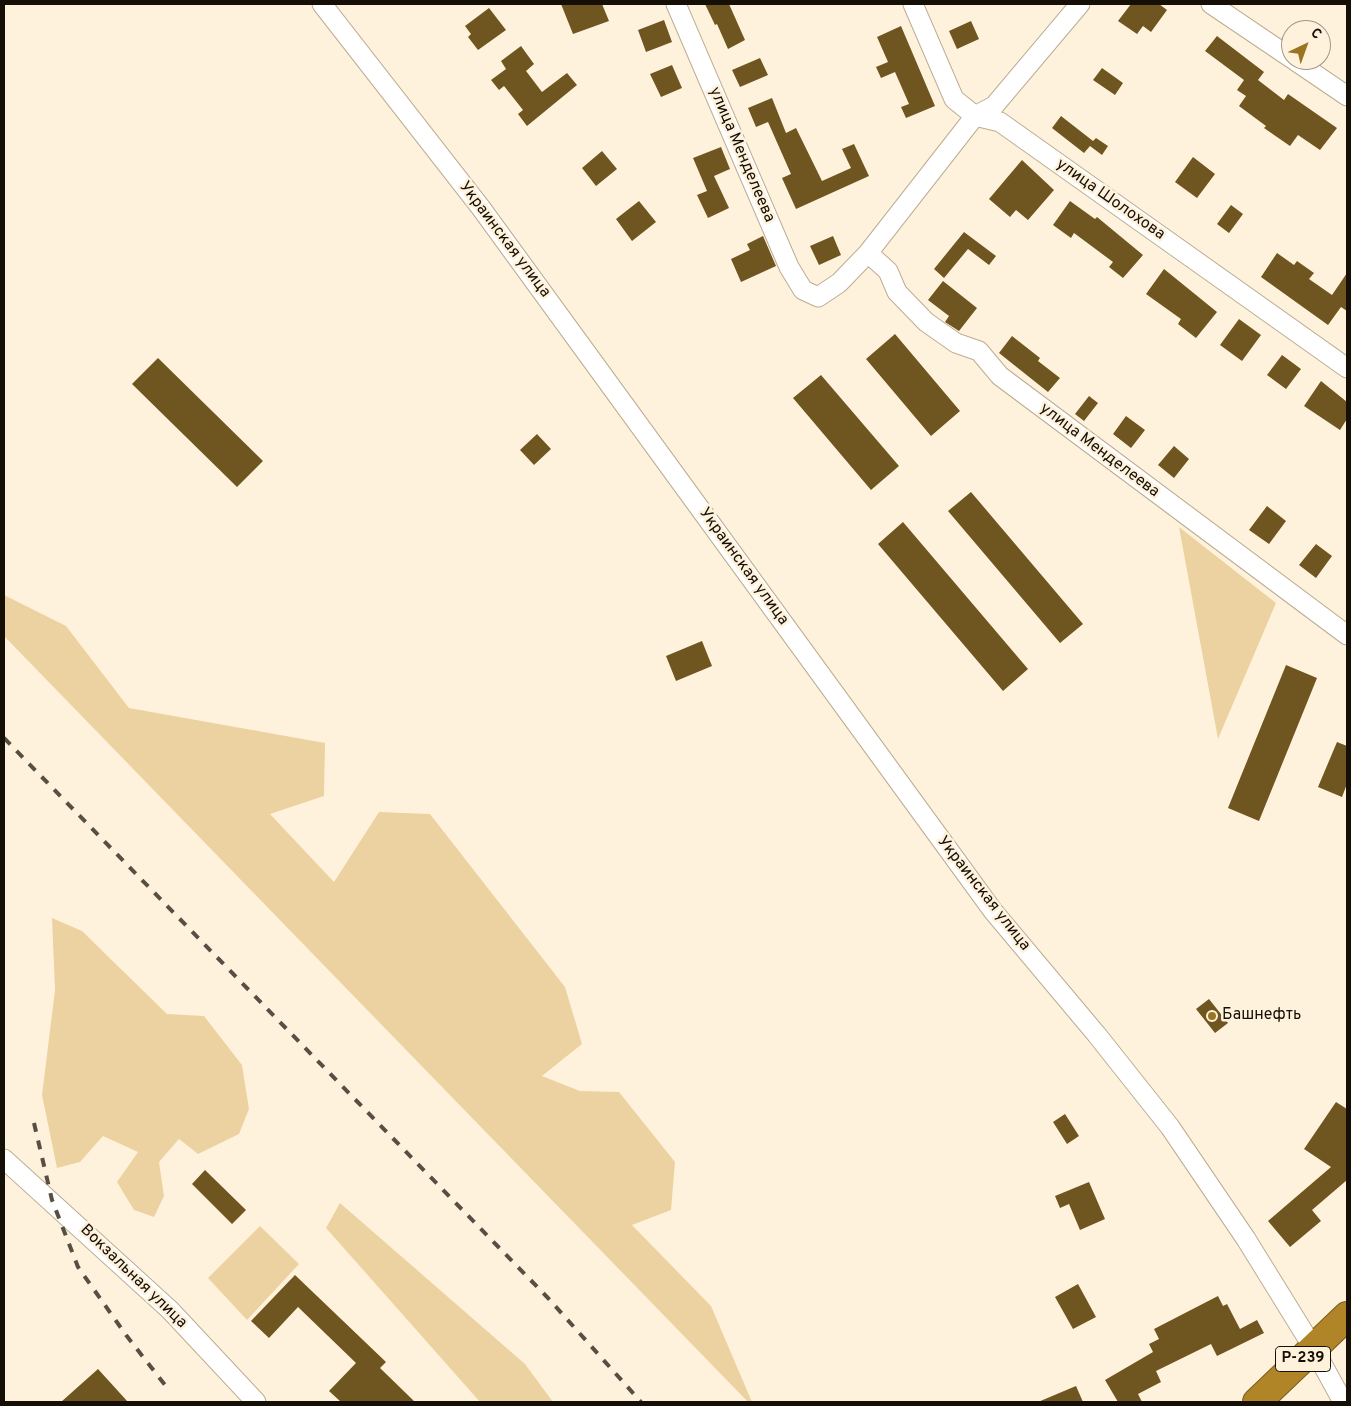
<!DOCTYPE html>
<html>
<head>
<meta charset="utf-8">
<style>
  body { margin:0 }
  #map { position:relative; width:1351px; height:1406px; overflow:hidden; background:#fff2dc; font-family:Overpass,sans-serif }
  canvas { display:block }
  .frame { position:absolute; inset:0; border:5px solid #150f06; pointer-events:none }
  .north { position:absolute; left:1281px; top:20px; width:50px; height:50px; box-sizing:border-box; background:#fff2dc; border:1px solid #a19786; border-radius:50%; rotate:42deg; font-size:14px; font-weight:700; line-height:20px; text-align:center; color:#150f06 }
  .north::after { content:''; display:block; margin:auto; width:18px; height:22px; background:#9a7420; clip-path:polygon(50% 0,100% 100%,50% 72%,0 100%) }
</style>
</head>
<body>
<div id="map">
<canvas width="1351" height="1406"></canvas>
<div class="frame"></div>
<div class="north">С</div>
</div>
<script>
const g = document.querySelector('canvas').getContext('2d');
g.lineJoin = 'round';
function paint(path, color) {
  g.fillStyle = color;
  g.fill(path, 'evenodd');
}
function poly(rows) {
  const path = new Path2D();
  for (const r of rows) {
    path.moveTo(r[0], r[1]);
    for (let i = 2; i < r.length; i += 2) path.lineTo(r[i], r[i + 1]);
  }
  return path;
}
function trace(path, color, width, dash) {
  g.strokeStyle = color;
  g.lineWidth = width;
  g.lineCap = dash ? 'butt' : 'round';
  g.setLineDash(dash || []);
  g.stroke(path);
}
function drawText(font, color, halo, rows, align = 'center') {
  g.font = font + ' Overpass,sans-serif';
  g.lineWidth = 5;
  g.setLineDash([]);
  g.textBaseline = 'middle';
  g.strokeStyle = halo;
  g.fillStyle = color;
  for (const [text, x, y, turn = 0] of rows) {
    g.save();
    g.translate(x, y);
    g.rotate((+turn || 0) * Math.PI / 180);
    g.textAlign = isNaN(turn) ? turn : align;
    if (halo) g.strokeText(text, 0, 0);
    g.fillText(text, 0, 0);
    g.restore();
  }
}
paint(poly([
  [1179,527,1276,603,1218,739],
  [4,595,66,626,129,708,325,743,324,796,270,814,334,882,379,812,430,814,565,987,582,1044,542,1076,580,1091,619,1092,675,1162,671,1210,632,1225,711,1306,752,1402,748,1402,4,636],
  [52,918,82,931,167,1014,204,1016,242,1065,249,1109,239,1134,198,1154,179,1139,159,1162,164,1196,154,1217,134,1210,117,1182,138,1152,103,1136,80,1162,57,1168,42,1095,55,990],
  [340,1203,525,1364,553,1402,480,1402,326,1228],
  [260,1226,299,1264,247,1320,208,1278]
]), '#edd2a1');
paint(poly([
  [561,4,602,4,609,21,573,34],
  [705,4,729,4,745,40,728,49,717,24,715,25],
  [1131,4,1159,4,1167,10,1151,32,1143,26,1137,34,1118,21],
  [489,8,506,30,478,50,468,37,471,34,465,26],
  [664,20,672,42,646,52,638,30],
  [971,21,979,39,957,49,949,31],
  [901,26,935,106,906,118,901,107,909,104,895,72,881,78,876,67,888,62,877,37],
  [1217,36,1264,72,1258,80,1284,100,1288,94,1337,128,1320,150,1298,135,1290,146,1264,128,1266,126,1239,106,1246,96,1237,90,1244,80,1205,51],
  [521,46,534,64,526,71,542,92,567,73,577,85,527,126,518,114,523,110,504,86,499,90,491,80,506,69,501,61],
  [760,58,768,75,740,87,732,70],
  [672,65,682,88,661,97,650,74],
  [1102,68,1123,83,1115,95,1093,80],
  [772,98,786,133,796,128,822,181,851,168,842,149,854,144,869,176,796,209,782,178,791,174,768,122,756,127,748,108],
  [1061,116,1093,141,1096,138,1108,146,1102,155,1090,146,1084,153,1052,128],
  [721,147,730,169,714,176,729,208,708,218,697,195,707,191,693,158],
  [602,151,617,169,596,186,582,168],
  [1193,157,1215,174,1197,198,1175,182],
  [1022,160,1054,190,1028,220,1016,210,1010,217,989,199],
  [639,201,656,222,632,241,616,219],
  [1070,201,1095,219,1097,217,1143,255,1123,278,1109,267,1113,262,1074,233,1071,238,1053,225],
  [1231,205,1243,214,1229,233,1217,224],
  [964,232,996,256,989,265,968,249,944,278,934,269],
  [763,236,776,266,741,282,731,259,750,250,747,244],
  [833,236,841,255,819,265,810,246],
  [1277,253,1294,265,1297,261,1314,273,1309,279,1332,295,1347,273,1347,311,1341,307,1328,325,1261,277],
  [1164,269,1217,312,1196,338,1178,324,1181,319,1146,294],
  [943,281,977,308,959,331,945,322,949,316,928,300],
  [1239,319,1261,335,1242,361,1220,345],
  [895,334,960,411,931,436,866,359],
  [1012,336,1040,358,1038,361,1060,378,1048,392,999,353],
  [1282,355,1301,369,1286,389,1267,375],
  [158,358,263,461,237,487,132,384],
  [821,375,899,466,871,490,793,398],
  [1321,381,1347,402,1347,419,1340,430,1304,406],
  [1089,396,1098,403,1084,421,1075,414],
  [1126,416,1145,430,1131,448,1113,434],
  [537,434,551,449,534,465,520,450],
  [1174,446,1189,459,1174,478,1158,465],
  [971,492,1083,624,1060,643,948,511],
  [1267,506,1286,521,1269,544,1249,530],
  [903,522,1028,669,1003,691,878,544],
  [1316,544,1332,556,1316,578,1299,565],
  [702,641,712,666,676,681,666,656],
  [1286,665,1317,678,1259,821,1228,808],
  [1337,742,1347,746,1347,784,1342,797,1318,787],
  [1209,999,1228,1023,1215,1033,1196,1009],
  [1336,1102,1347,1109,1347,1180,1312,1210,1321,1221,1290,1247,1268,1221,1331,1167,1304,1149],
  [1065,1114,1079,1136,1067,1144,1053,1122],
  [205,1170,246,1210,232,1224,192,1184],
  [1089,1182,1105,1219,1080,1230,1069,1204,1060,1208,1055,1196],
  [295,1275,386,1362,380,1368,415,1402,341,1402,329,1391,356,1363,298,1307,269,1338,251,1321],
  [1078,1284,1096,1317,1073,1329,1055,1297],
  [1218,1296,1223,1306,1227,1304,1240,1329,1257,1320,1264,1333,1217,1356,1211,1344,1156,1371,1161,1382,1138,1394,1142,1402,1118,1402,1105,1380,1153,1352,1149,1344,1159,1339,1154,1329],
  [98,1369,128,1402,61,1402],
  [1076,1386,1083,1402,1038,1402]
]), '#6f551f');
const minor = poly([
  [322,4,481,208,993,911,1097,1035,1170,1127,1246,1239,1314,1349,1343,1402],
  [676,4,789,267,803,290,818,297,839,283,868,253,975,116,994,106,1080,4],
  [913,4,954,99,975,116,1000,122,1347,368],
  [1211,4,1291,58],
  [1294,60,1347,96],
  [868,253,888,271,897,292,926,322,956,343,979,351,1000,376,1347,635],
  [4,1159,170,1310,256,1402]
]);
const highway = poly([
  [1257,1402,1347,1316]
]);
trace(minor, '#bcad92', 21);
trace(highway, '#7a5c1b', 30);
trace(minor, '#fff', 19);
trace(highway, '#b08527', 28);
trace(poly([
  [4,738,548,1298,641,1402],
  [34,1123,52,1200,78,1267,126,1335,165,1385]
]), '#574f43', 4, [9, 9]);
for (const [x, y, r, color] of [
  [1212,1016,5,"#9a7420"]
]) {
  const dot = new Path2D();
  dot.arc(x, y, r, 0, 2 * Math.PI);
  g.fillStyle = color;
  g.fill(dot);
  trace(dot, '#fff2dc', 2);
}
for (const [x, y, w] of [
  [1303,1359,55]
]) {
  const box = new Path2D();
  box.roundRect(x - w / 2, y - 12.5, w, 25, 4);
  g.fillStyle = '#fff2dc';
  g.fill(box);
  trace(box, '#150f06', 1);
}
drawText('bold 15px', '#150f06', null, [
  ["Р-239",1303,1359]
]);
drawText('16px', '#150f06', '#fff2dc', [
  ["улица Менделеева",741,155,67],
  ["улица Шолохова",1110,200,35],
  ["Украинская улица",504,240,53],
  ["улица Менделеева",1099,451,37],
  ["Украинская улица",743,567,54],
  ["Украинская улица",983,894,52],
  ["Вокзальная улица",133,1277,44]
]);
drawText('16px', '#150f06', '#fff2dc', [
  ["Башнефть",1222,1016]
], 'left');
</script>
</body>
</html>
